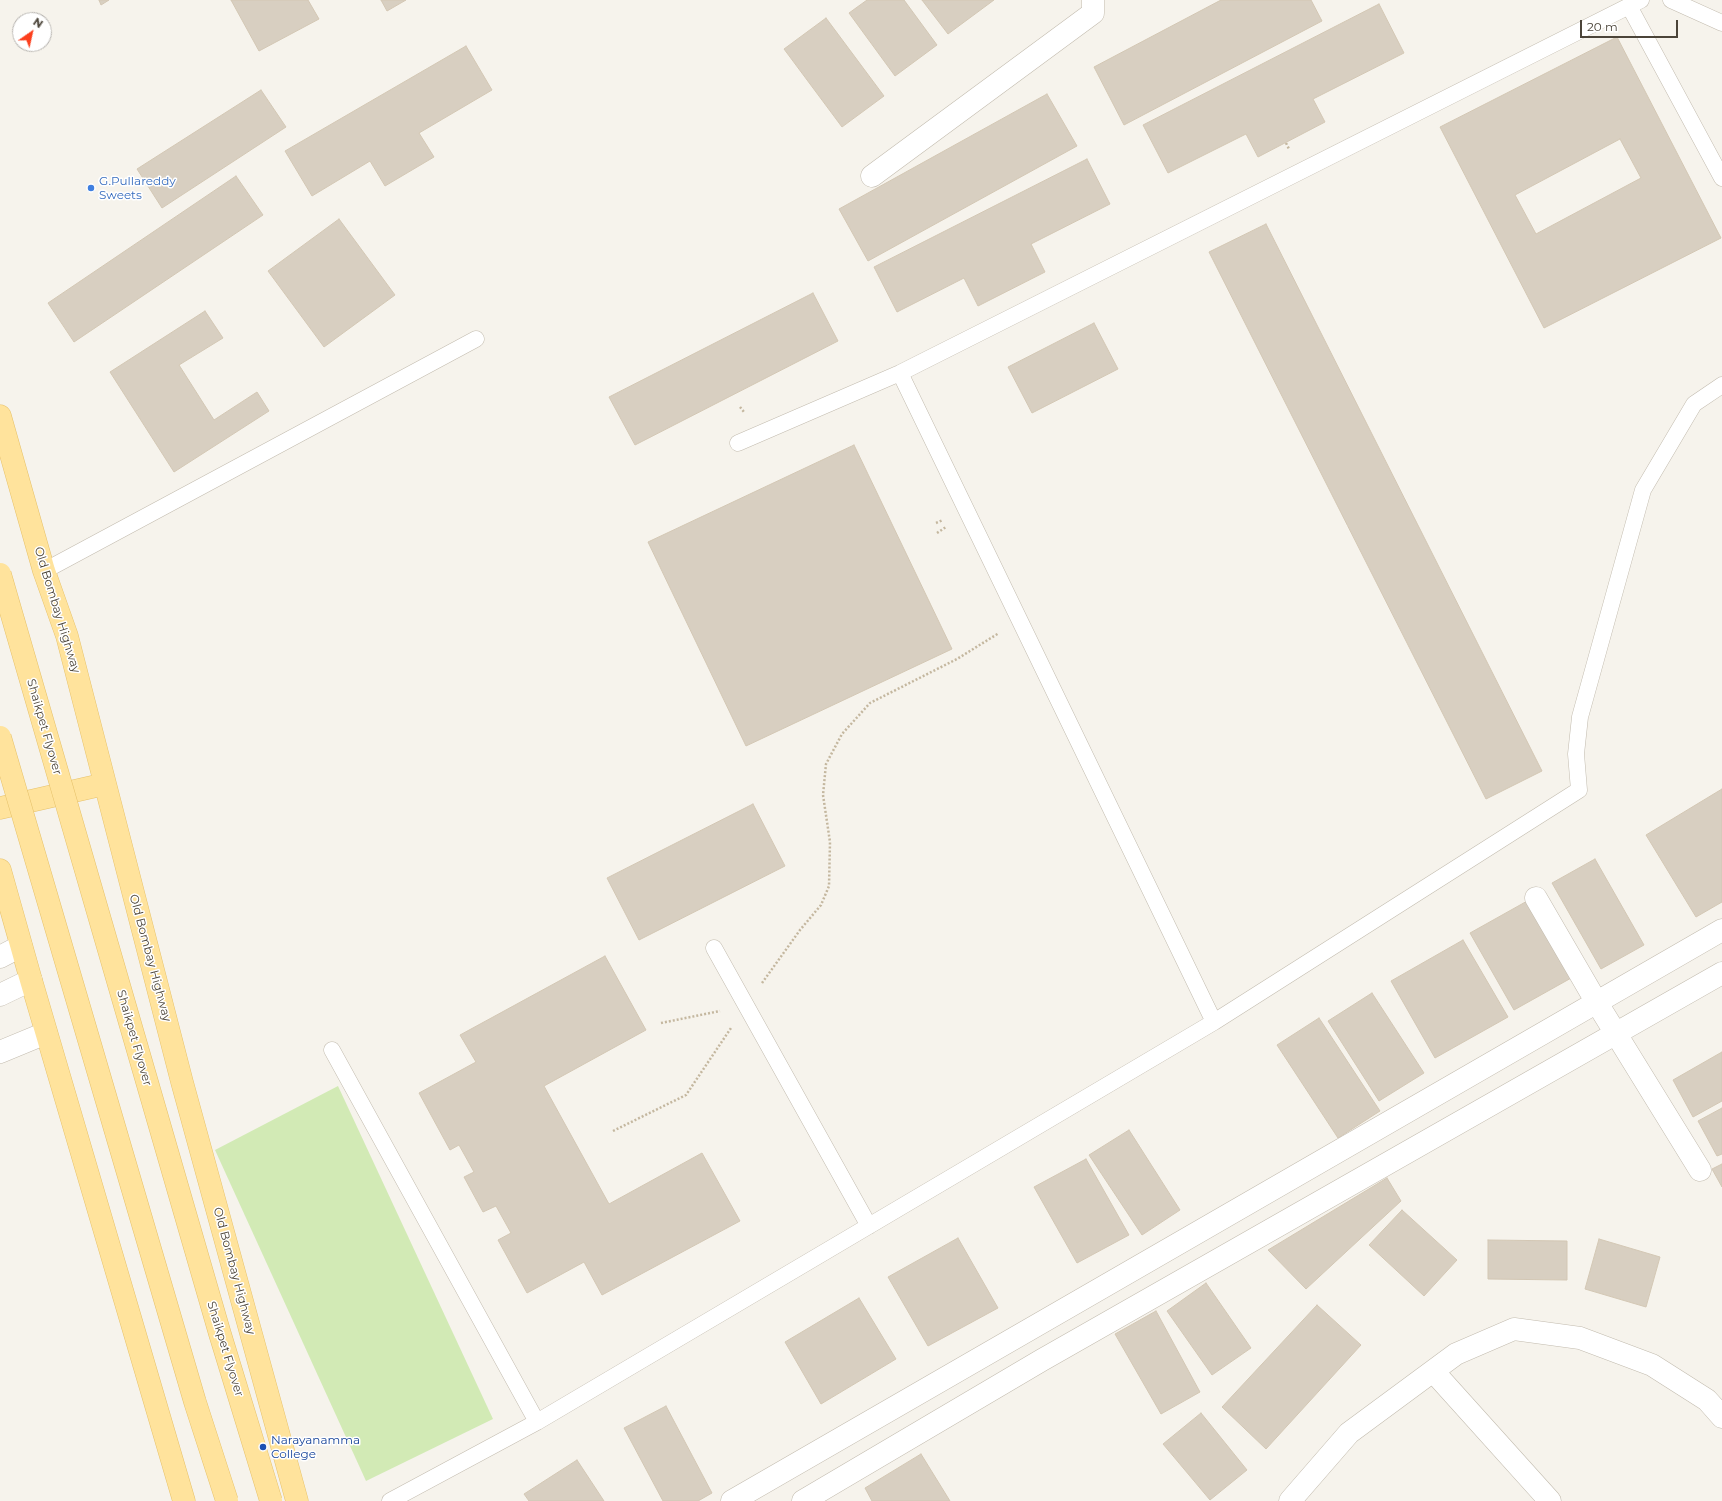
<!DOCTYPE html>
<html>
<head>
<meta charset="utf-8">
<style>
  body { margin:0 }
  #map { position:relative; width:1722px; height:1501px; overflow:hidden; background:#f6f3ec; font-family:Montserrat,sans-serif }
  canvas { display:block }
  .north { position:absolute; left:12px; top:12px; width:40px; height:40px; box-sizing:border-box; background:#fff; border:1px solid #b7b4b0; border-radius:50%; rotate:34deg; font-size:11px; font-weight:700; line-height:16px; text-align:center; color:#4b4439 }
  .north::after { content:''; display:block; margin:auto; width:14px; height:18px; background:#fc3f1d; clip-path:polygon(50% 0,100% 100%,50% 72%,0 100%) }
  .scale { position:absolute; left:1580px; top:20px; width:98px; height:18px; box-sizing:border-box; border:2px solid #4b4439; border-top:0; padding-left:5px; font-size:12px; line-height:14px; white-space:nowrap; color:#4b4439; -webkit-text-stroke:3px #fff; paint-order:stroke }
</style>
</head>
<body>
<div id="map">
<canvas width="1722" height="1501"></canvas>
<div class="north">N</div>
<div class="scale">20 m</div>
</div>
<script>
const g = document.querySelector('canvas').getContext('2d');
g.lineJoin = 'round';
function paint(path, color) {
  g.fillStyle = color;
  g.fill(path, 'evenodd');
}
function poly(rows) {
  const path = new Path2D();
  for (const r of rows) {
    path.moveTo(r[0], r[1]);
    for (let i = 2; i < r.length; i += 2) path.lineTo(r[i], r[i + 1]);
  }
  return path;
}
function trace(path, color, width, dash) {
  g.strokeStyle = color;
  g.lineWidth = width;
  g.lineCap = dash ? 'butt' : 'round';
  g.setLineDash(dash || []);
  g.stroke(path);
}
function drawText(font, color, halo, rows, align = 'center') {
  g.font = font + ' Montserrat,sans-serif';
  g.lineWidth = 3;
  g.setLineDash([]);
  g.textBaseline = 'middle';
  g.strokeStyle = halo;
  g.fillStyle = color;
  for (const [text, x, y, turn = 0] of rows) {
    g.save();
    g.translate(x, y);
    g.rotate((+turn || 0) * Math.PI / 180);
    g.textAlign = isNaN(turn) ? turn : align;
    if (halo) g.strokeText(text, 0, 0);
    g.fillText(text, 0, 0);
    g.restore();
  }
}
paint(poly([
  [338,1086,493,1419,366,1481,215,1150]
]), '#d2eab5');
const building = poly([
  [99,0,109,0,101,5,99,0],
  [231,0,308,0,319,19,259,51,231,0],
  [381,0,406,0,387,11,381,0],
  [867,0,904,0,937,45,895,76,849,13,867,0],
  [922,0,994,0,948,34,922,0],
  [1221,0,1311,0,1322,21,1124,125,1094,67,1221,0],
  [1379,4,1404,53,1313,99,1325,122,1258,157,1246,134,1168,173,1143,125,1379,4],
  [826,18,884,96,842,127,784,49,826,18],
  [1617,37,1721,238,1544,328,1440,127,1617,37],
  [1620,139,1641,178,1536,234,1515,195,1620,139],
  [466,46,492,90,419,133,434,157,385,186,370,161,312,196,285,151,466,46],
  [261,90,286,127,162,208,137,169,261,90],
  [1047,94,1077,146,868,261,839,209,1047,94],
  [1087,159,1110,204,1031,244,1045,272,978,306,964,278,897,312,874,267,1087,159],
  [236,176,263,215,74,342,48,303,236,176],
  [339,219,395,295,324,347,268,271,339,219],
  [1266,224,1542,771,1486,799,1209,252,1266,224],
  [813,293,838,341,635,445,609,397,813,293],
  [205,311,223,338,179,365,214,420,257,392,269,411,174,472,110,372,205,311],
  [1094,323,1118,369,1032,413,1008,367,1094,323],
  [854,445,952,649,746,746,648,542,854,445],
  [1722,789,1722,902,1696,917,1646,835,1722,789],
  [753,804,785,866,639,940,607,878,753,804],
  [1595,859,1644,945,1601,969,1552,883,1595,859],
  [1529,900,1573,977,1514,1010,1470,933,1529,900],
  [1463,940,1508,1017,1435,1058,1391,981,1463,940],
  [605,956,646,1030,544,1086,609,1204,702,1153,740,1221,602,1295,584,1262,527,1293,498,1240,511,1233,496,1206,483,1212,464,1177,474,1172,459,1145,450,1150,419,1093,476,1062,460,1035,605,956],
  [1372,993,1424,1073,1379,1101,1328,1021,1372,993],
  [1319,1018,1380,1111,1338,1138,1277,1045,1319,1018],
  [1722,1052,1722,1101,1693,1117,1673,1080,1722,1052],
  [1722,1108,1722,1154,1717,1156,1698,1121,1722,1108],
  [1129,1130,1180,1210,1142,1235,1089,1155,1129,1130],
  [1086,1159,1129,1235,1077,1263,1034,1187,1086,1159],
  [1722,1164,1722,1187,1712,1169,1722,1164],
  [1387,1178,1401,1201,1306,1289,1268,1250,1387,1178],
  [1402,1210,1457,1260,1424,1296,1369,1245,1402,1210],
  [958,1238,998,1308,928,1346,888,1277,958,1238],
  [1599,1239,1660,1257,1646,1307,1585,1289,1599,1239],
  [1488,1240,1567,1241,1567,1280,1488,1279,1488,1240],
  [1206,1283,1251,1348,1212,1375,1167,1311,1206,1283],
  [859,1298,896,1359,821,1404,785,1342,859,1298],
  [1317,1305,1361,1345,1266,1449,1222,1407,1317,1305],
  [1156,1311,1200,1392,1161,1414,1115,1334,1156,1311],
  [666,1406,712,1493,698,1501,663,1501,624,1428,666,1406],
  [1201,1413,1247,1470,1210,1500,1163,1444,1201,1413],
  [921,1454,950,1501,872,1501,865,1488,921,1454],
  [577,1460,604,1501,529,1501,524,1494,577,1460]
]);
paint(building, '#d8cfc1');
trace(building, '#d3c7b4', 1);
const service = poly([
  [1671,0,1722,23],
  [1629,6,1722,178],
  [900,373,1214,1022],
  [738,443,900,373,1641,0],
  [44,571,476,339],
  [714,948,869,1226],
  [332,1050,537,1422],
  [390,1501,537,1422,1214,1022,1579,790,1576,754,1580,717,1643,490,1694,404,1722,385]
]);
const minor = poly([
  [872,176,1093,13,1093,0],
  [1536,898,1597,1003,1700,1170],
  [0,957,21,946],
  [0,995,31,980],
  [0,1052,46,1033],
  [1433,1371,1550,1501],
  [732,1501,1722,930],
  [803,1501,1042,1360,1722,973],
  [1290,1501,1349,1433,1456,1354,1514,1329,1580,1338,1652,1365,1707,1400,1722,1417]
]);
const primary = poly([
  [0,416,44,571,67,636,182,1082,297,1501],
  [0,808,105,784],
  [0,870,31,980,184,1501]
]);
trace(service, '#c2bbae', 17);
trace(minor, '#c2bbae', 23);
trace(primary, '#e6c16a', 23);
trace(poly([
  [1286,143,1289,149],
  [740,407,744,412],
  [936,523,943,520],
  [937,533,946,527],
  [762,983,800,930,821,905,829,886,830,842,823,795,826,764,842,734,870,703,957,659,999,633],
  [661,1023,720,1011],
  [613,1131,686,1095,731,1028]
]), '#c4b79f', 2.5, [2, 2]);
trace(service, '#fff', 16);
trace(minor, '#fff', 22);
trace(primary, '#ffe39c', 22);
const primaryBridge = poly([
  [0,574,220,1334,271,1501],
  [0,737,195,1402,227,1501]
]);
trace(primaryBridge, '#e6c16a', 23, []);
trace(primaryBridge, '#ffe39c', 22);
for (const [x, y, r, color] of [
  [91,188,4,"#3f7fe0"],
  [263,1447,4,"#1a4fb4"]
]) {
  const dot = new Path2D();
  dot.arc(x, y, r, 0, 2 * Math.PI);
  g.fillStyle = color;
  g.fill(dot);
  trace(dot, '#fff', 1.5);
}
drawText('12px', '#366cbe', '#fff', [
  ["G.Pullareddy",99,181],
  ["Sweets",99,195]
], 'left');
drawText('12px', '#4b4439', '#fff', [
  ["Old Bombay Highway",57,610,73],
  ["Shaikpet Flyover",44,727,74],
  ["Old Bombay Highway",150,958,75],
  ["Shaikpet Flyover",134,1038,74],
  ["Old Bombay Highway",234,1271,75],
  ["Shaikpet Flyover",225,1349,73]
]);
drawText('12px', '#164399', '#fff', [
  ["Narayanamma",271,1440],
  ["College",271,1454]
], 'left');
</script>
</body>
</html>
